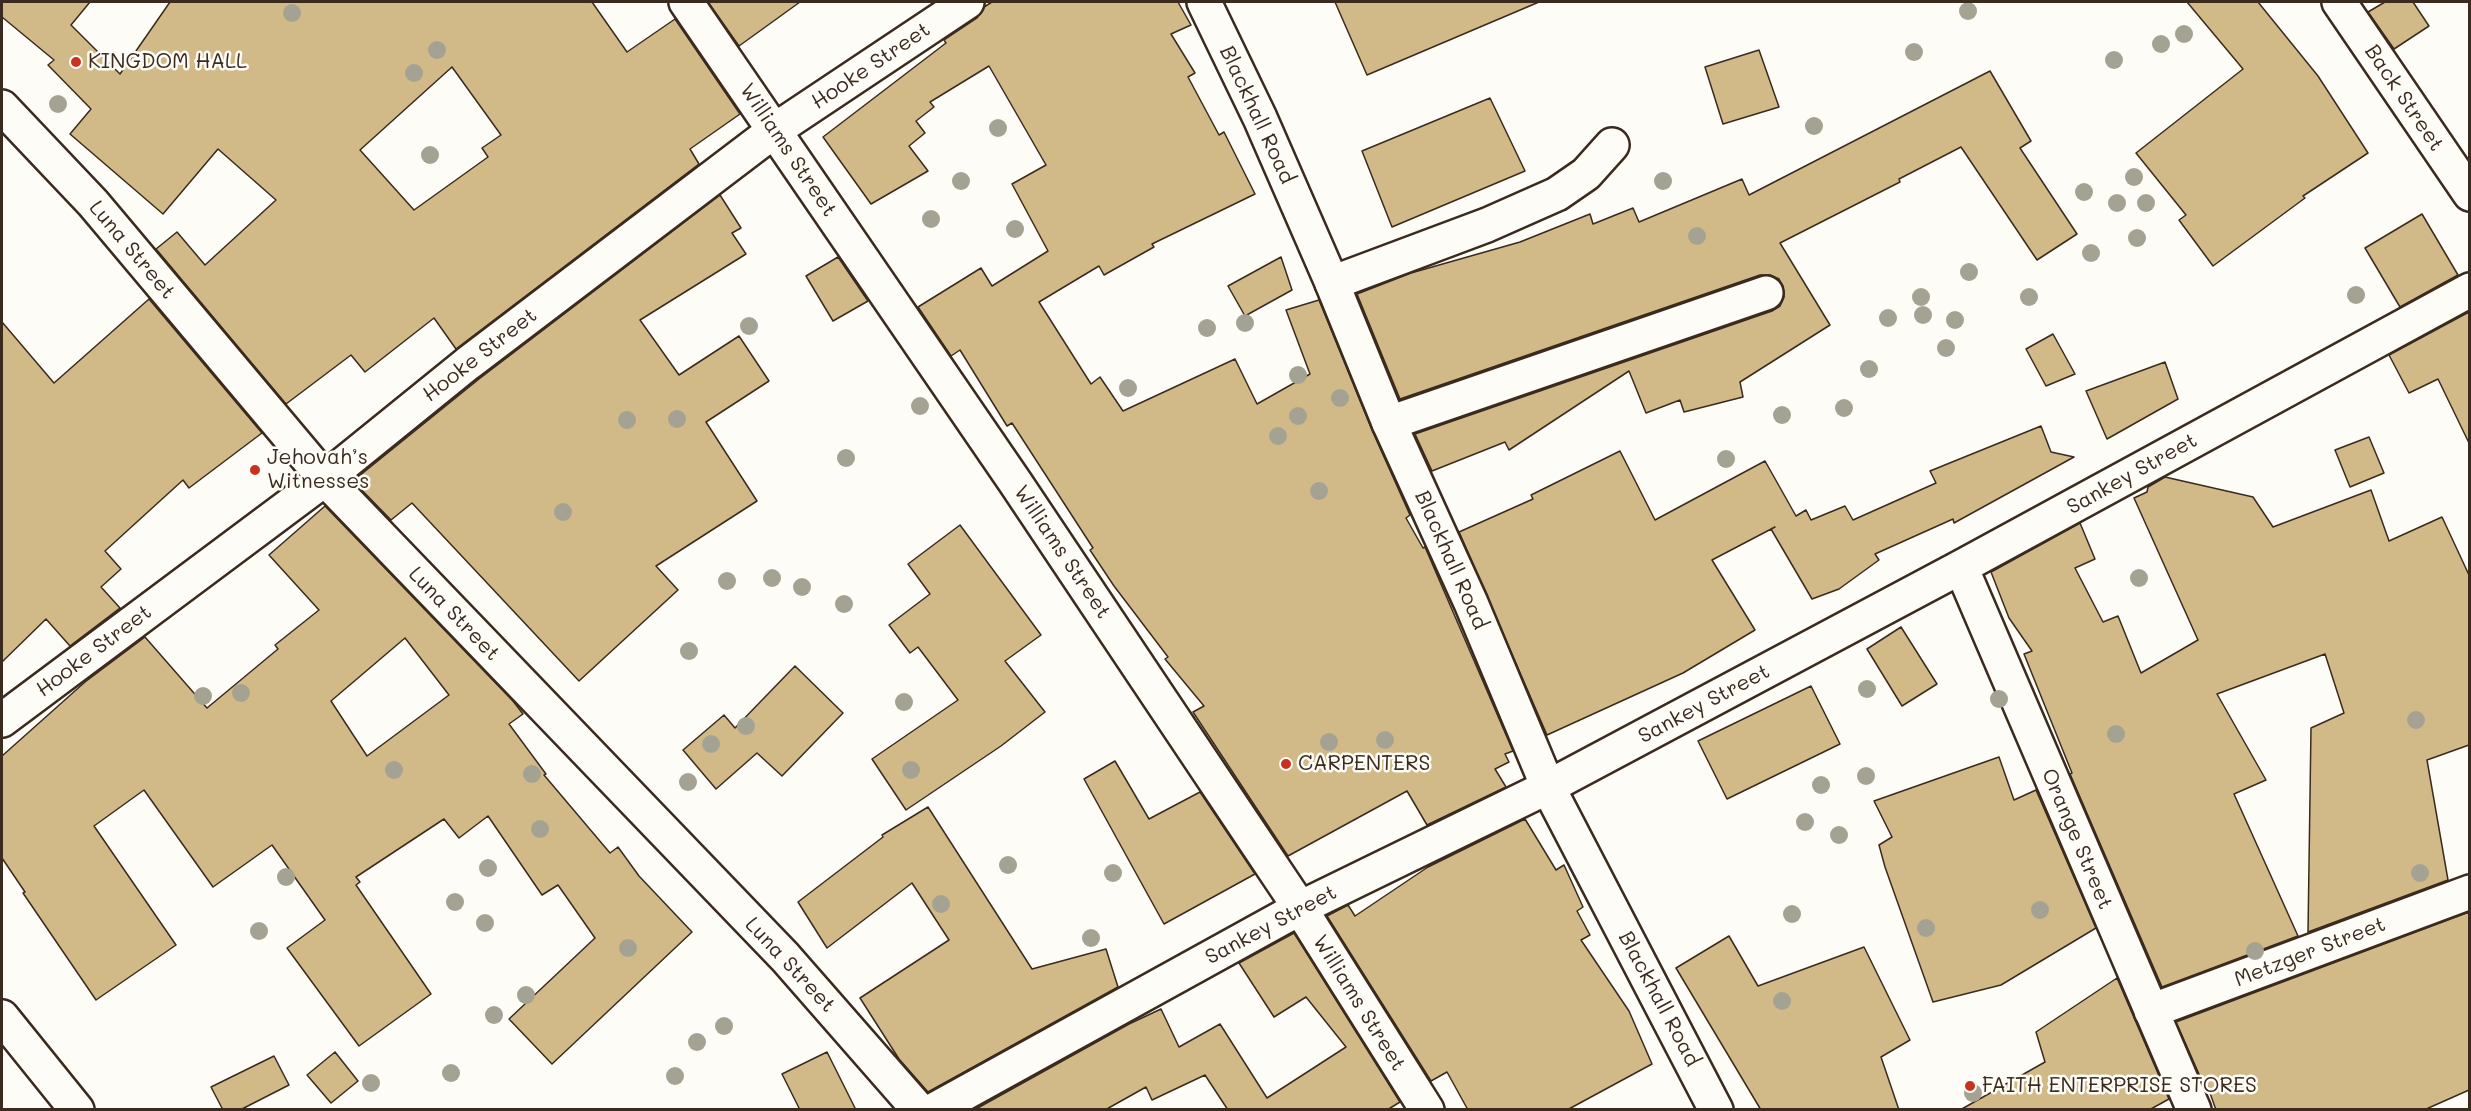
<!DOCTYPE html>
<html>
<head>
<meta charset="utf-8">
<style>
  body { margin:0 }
  #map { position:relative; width:2471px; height:1111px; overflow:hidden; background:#fdfcf7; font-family:Mali,sans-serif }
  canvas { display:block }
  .frame { position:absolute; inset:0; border:3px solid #3b2a1e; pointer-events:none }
</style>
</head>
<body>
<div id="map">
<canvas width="2471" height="1111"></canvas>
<div class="frame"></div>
</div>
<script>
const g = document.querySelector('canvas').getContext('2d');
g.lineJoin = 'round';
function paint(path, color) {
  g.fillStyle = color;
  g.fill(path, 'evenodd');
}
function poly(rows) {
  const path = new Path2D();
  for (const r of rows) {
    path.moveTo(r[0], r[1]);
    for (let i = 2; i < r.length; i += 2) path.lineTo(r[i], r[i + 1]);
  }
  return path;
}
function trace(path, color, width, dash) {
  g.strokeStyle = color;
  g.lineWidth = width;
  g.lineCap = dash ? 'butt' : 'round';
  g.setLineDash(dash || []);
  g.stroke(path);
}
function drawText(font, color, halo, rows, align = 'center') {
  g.font = font + ' Mali,sans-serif';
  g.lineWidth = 5;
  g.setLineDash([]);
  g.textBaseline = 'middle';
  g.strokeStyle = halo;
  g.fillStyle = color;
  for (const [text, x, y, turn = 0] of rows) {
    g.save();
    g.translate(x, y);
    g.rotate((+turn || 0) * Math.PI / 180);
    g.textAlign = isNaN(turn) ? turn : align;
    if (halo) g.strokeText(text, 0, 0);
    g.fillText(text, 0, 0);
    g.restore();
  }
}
const building = poly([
  [2,2,90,2,71,25,120,74,170,2,592,2,627,52,675,19,740,114,690,149,699,164,456,349,434,318,365,372,351,355,286,404,156,249,177,232,205,265,276,200,218,149,163,214,70,134,91,109,48,65,54,60,2,17,2,2],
  [452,67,501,135,482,148,488,157,414,210,360,150,452,67],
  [708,2,800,2,739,46,708,2],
  [992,2,1178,2,1191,25,1171,34,1195,73,1188,77,1219,135,1224,132,1255,194,1152,244,1154,247,1104,275,1099,266,1039,302,1091,384,1100,377,1123,411,1235,359,1257,404,1310,374,1286,310,1319,300,1372,430,1410,515,1406,518,1423,548,1425,547,1513,751,1505,754,1509,762,1495,769,1506,787,1427,825,1407,791,1288,856,1193,712,1204,706,1165,659,1168,657,1114,586,1090,550,1093,548,1012,423,1007,426,960,350,951,356,918,307,981,268,992,286,1048,251,1012,184,1046,165,989,66,930,102,934,107,916,121,925,133,909,146,928,171,871,204,823,137,946,43,944,40,977,18,984,7,992,2],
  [1335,2,1539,2,1367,75,1335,2],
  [2187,2,2258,2,2318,76,2368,153,2303,196,2305,198,2213,266,2179,220,2186,215,2136,153,2243,69,2187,2],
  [2385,2,2413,2,2429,26,2394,49,2368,12,2385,2],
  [1759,50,1779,107,1723,124,1705,67,1759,50],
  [1990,71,2031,141,2020,148,2077,234,2037,260,1961,147,1899,179,1900,182,1780,243,1830,325,1740,382,1743,397,1684,412,1680,400,1646,413,1629,371,1509,450,1505,442,1432,471,1415,434,1772,311,1780,306,1784,297,1783,286,1779,279,1770,275,1760,275,1400,399,1357,294,1411,273,1520,242,1590,214,1593,224,1633,208,1639,222,1742,179,1749,195,1990,71],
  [1490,98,1525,171,1392,227,1362,151,1490,98],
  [720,195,741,228,732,233,746,254,640,320,679,375,739,336,769,381,706,422,757,501,656,566,678,590,579,681,412,503,391,520,353,481,479,379,720,195],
  [2422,214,2458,275,2400,307,2365,248,2422,214],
  [838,257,868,301,833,321,806,276,838,257],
  [1281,257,1292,290,1245,316,1228,286,1281,257],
  [149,299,262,433,189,488,183,480,105,551,121,569,101,587,120,608,70,646,46,619,2,662,2,322,54,383,149,299],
  [2469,312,2469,443,2438,379,2409,393,2389,355,2469,312],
  [2053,334,2075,374,2046,386,2026,349,2053,334],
  [2165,362,2178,399,2107,439,2086,391,2165,362],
  [2041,426,2051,452,2074,457,1954,523,1953,519,1875,554,1879,560,1839,589,1812,599,1771,529,1775,527,1712,560,1755,630,1683,673,1547,735,1459,532,1533,499,1531,495,1620,451,1655,520,1765,461,1796,516,1806,510,1811,520,1845,506,1853,520,1936,483,1930,471,2041,426],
  [2369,437,2384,473,2350,487,2335,450,2369,437],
  [2165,477,2253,497,2273,527,2371,490,2389,541,2442,517,2469,575,2469,745,2427,760,2448,880,2308,932,2311,728,2344,713,2325,654,2217,694,2266,780,2234,794,2298,936,2162,987,2070,774,2072,773,2024,654,2032,651,2009,618,1991,572,2080,523,2095,559,2075,568,2103,622,2118,616,2141,673,2198,640,2134,498,2147,492,2148,487,2165,477],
  [325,506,513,701,523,714,509,724,546,774,544,775,610,853,618,847,639,876,692,932,552,1064,509,1019,595,938,558,885,542,895,488,816,459,838,444,819,356,877,360,882,356,885,431,994,359,1046,287,948,325,920,272,845,213,887,144,790,94,826,176,945,96,1000,23,893,25,892,2,858,2,756,85,682,145,637,207,708,278,649,275,645,319,610,269,555,325,506],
  [405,638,449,695,367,756,331,701,405,638],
  [960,525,1041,635,1005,661,1045,712,1001,746,906,810,872,759,958,700,918,647,910,653,889,625,930,594,908,564,960,525],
  [1901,627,1937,684,1902,706,1867,649,1901,627],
  [795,666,843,713,782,776,757,753,716,789,683,750,724,715,735,728,795,666],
  [1811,686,1840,744,1727,799,1698,741,1811,686],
  [1999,757,2014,800,2036,790,2096,928,2001,985,1933,1002,1885,867,1879,845,1892,837,1874,801,1999,757],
  [1115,761,1149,819,1200,792,1255,874,1164,924,1084,779,1115,761],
  [928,807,1032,969,1106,949,1118,987,928,1092,899,1059,860,998,949,940,912,883,827,948,798,902,883,837,882,835,928,807],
  [1525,819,1556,870,1564,865,1583,907,1577,911,1590,935,1581,940,1629,1011,1652,1064,1567,1110,1468,1110,1447,1072,1431,1081,1327,916,1348,905,1355,916,1428,867,1525,819],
  [2469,912,2469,1090,2424,1110,2216,1110,2205,1079,2202,1081,2176,1022,2469,912],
  [1294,933,1400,1102,1387,1110,1228,1110,1205,1075,1152,1100,1146,1087,1105,1110,974,1110,1129,1024,1161,1009,1179,1047,1220,1024,1267,1098,1346,1047,1306,997,1274,1017,1239,963,1294,933],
  [1729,936,1758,986,1864,947,1910,1040,1881,1057,1899,1110,1761,1110,1676,968,1729,936],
  [2117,978,2169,1099,2149,1110,1960,1110,2045,1062,2036,1032,2117,978],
  [335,1052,358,1081,331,1103,307,1075,335,1052],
  [827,1052,856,1110,800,1110,782,1074,827,1052],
  [274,1056,289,1085,240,1110,223,1110,211,1087,274,1056]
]);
paint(building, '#d1b988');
trace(building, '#3b2a1e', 1.5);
const street = poly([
  [686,2,1015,482,1300,908,1427,1110],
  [2339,2,2470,194],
  [2,107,93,203,325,479,785,957,919,1110],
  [1332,283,1487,225,1557,194,1586,174,1612,145],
  [1389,423,1766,293],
  [1961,567,2194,1110],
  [2,720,325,479,467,364,775,130,967,2],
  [2151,1011,2470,892],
  [934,1110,1300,908,1548,787,1961,567,2470,290]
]);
const secondary = poly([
  [1204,2,1260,118,1332,283,1389,423,1471,603,1548,787,1716,1110],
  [2,1017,77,1110]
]);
trace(street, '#3b2a1e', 38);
trace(secondary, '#3b2a1e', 38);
trace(street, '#fdfcf7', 33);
trace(secondary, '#fdfcf7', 33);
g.fillStyle = '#a4a393';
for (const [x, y] of [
  [1968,11],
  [292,13],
  [2184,34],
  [2161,44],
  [437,50],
  [1914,52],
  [2114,60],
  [414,73],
  [58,104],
  [1814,126],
  [998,128],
  [430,155],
  [2134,177],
  [961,181],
  [1663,181],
  [2084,192],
  [2117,203],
  [2146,203],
  [931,219],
  [1015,229],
  [1697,236],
  [2137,238],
  [2091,253],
  [1969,272],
  [2356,295],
  [1921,297],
  [2029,297],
  [1923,315],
  [1888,318],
  [1955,320],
  [1245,323],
  [749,326],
  [1207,328],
  [1946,348],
  [1869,369],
  [1298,375],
  [1128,388],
  [1340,398],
  [920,406],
  [1844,408],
  [1782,415],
  [1298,416],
  [677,419],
  [627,420],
  [1278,436],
  [846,458],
  [1726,459],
  [1319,491],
  [563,512],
  [772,578],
  [2139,578],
  [727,581],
  [802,587],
  [844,604],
  [689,651],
  [1867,689],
  [241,693],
  [203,696],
  [1999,699],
  [904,702],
  [2416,720],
  [746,726],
  [2116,734],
  [1385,740],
  [1329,742],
  [711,744],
  [394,770],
  [911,770],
  [532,774],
  [1866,776],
  [688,782],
  [1821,785],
  [1805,822],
  [540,829],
  [1839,835],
  [1008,865],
  [488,868],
  [1113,873],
  [2420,873],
  [286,877],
  [455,902],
  [941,904],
  [2040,910],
  [1792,914],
  [485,923],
  [1926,928],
  [259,931],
  [1091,938],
  [628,948],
  [2255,951],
  [526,995],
  [1782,1001],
  [494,1015],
  [724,1026],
  [697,1042],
  [451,1073],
  [675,1076],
  [371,1083],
  [1973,1093]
]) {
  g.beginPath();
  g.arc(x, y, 9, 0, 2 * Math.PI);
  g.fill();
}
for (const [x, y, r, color] of [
  [76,62,6,"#c8321e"],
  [255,470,6,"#c8321e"],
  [1286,764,6,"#c8321e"],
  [1970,1086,6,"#c8321e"]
]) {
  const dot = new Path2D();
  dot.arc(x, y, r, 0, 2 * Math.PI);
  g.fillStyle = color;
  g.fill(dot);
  trace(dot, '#fdfcf7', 2);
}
drawText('21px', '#3b2a1e', '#fdfcf7', [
  ["KINGDOM HALL",88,62],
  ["Jehovah’s",267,458],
  ["Witnesses",267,482],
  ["CARPENTERS",1298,764],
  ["FAITH ENTERPRISE STORES",1982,1086]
], 'left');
drawText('21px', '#3b2a1e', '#fdfcf7', [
  ["Hooke Street",871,66,-34],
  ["Back Street",2404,98,56],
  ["Blackhall Road",1257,115,65],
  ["Williams Street",788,150,56],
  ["Luna Street",132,250,50],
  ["Hooke Street",480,355,-38],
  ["Sankey Street",2132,474,-29],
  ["Williams Street",1062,552,56],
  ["Blackhall Road",1451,560,66],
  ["Luna Street",454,614,46],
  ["Hooke Street",94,651,-37],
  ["Sankey Street",1704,704,-28],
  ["Orange Street",2077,839,67],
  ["Sankey Street",1271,925,-28],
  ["Metzger Street",2310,952,-21],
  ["Luna Street",790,965,47],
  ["Blackhall Road",1659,999,62],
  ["Williams Street",1359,1003,58]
]);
</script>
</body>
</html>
